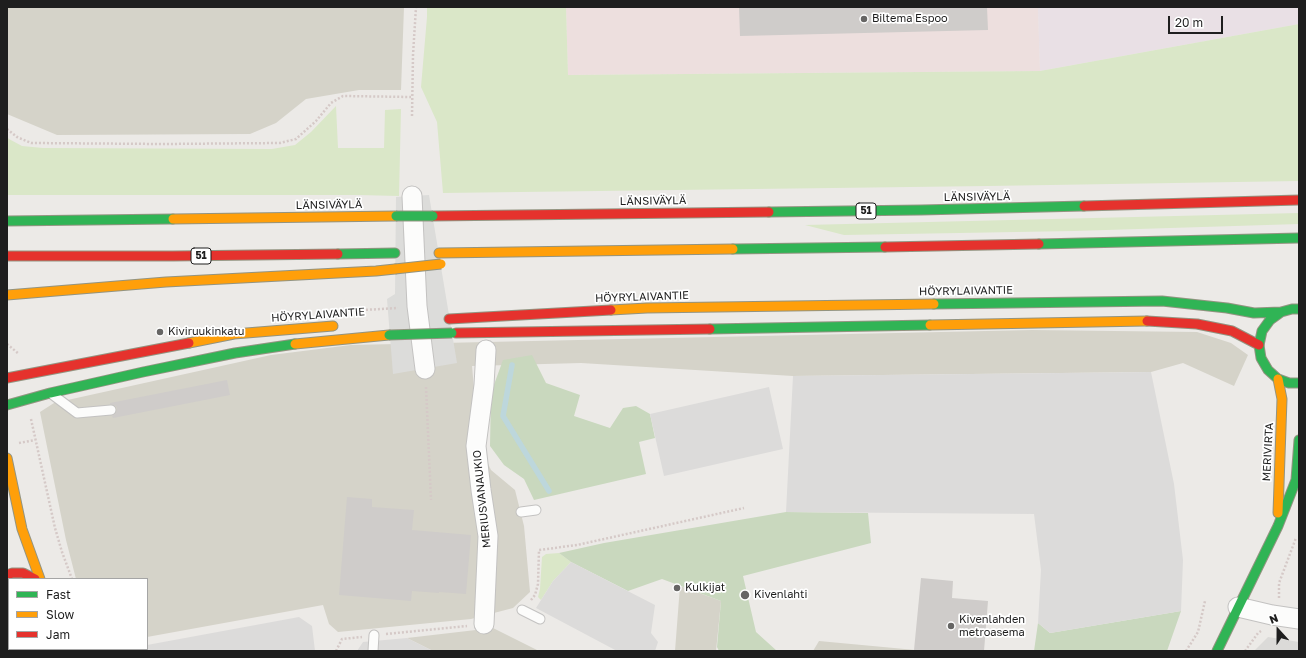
<!DOCTYPE html>
<html>
<head>
<meta charset="utf-8">
<style>
  body { margin:0 }
  #map { position:relative; width:1306px; height:658px; overflow:hidden; background:#eceae7; font-family:"Golos Text",sans-serif }
  canvas { display:block }
  .frame { position:absolute; inset:0; border:8px solid #1e1e1e; pointer-events:none }
  .legend { position:absolute; left:8px; top:578px; width:140px; height:72px; box-sizing:border-box; background:#fff; border:1px solid #a5a5a5; margin:0; padding:5px 7px; list-style:none; font-size:12px; color:#1e1e1e }
  .legend li { display:flex; align-items:center; gap:8px; height:20px }
  .legend b { width:20px; border:1px solid #a5a5a5 }
  .north { position:absolute; left:1258px; top:610px; width:40px; height:40px; -webkit-text-stroke:3px #fff; paint-order:stroke; rotate:339deg; font-size:11px; font-weight:700; line-height:16px; text-align:center; color:#1e1e1e }
  .north::after { content:''; display:block; margin:auto; width:14px; height:18px; background:#1e1e1e; clip-path:polygon(50% 0,100% 100%,50% 72%,0 100%) }
  .scale { position:absolute; left:1168px; top:16px; width:55px; height:18px; box-sizing:border-box; border:2px solid #1e1e1e; border-top:0; padding-left:5px; font-size:12px; line-height:14px; white-space:nowrap; color:#1e1e1e; -webkit-text-stroke:3px #fff; paint-order:stroke }
</style>
</head>
<body>
<div id="map">
<canvas width="1306" height="658"></canvas>
<div class="frame"></div>
<ul class="legend">
<li><b style="height:5px;background:#30b455"></b>Fast</li>
<li><b style="height:5px;background:#ff9f0a"></b>Slow</li>
<li><b style="height:5px;background:#e5322d"></b>Jam</li>
</ul>
<div class="north">N</div>
<div class="scale">20 m</div>
</div>
<script>
const g = document.querySelector('canvas').getContext('2d');
g.lineJoin = 'round';
function paint(path, color) {
  g.fillStyle = color;
  g.fill(path, 'evenodd');
}
function poly(rows) {
  const path = new Path2D();
  for (const r of rows) {
    path.moveTo(r[0], r[1]);
    for (let i = 2; i < r.length; i += 2) path.lineTo(r[i], r[i + 1]);
  }
  return path;
}
function trace(path, color, width, dash) {
  g.strokeStyle = color;
  g.lineWidth = width;
  g.lineCap = dash ? 'butt' : 'round';
  g.setLineDash(dash || []);
  g.stroke(path);
}
function drawText(font, color, halo, rows, align = 'center') {
  g.font = font + ' "Golos Text",sans-serif';
  g.lineWidth = 3.5;
  g.setLineDash([]);
  g.textBaseline = 'middle';
  g.strokeStyle = halo;
  g.fillStyle = color;
  for (const [text, x, y, turn = 0] of rows) {
    g.save();
    g.translate(x, y);
    g.rotate((+turn || 0) * Math.PI / 180);
    g.textAlign = isNaN(turn) ? turn : align;
    if (halo) g.strokeText(text, 0, 0);
    g.fillText(text, 0, 0);
    g.restore();
  }
}
paint(poly([
  [1268,637,1299,642,1299,651,1254,651]
]), '#dbdad8');
paint(poly([
  [566,7,1038,7,1040,71,568,75]
]), '#eddfde');
paint(poly([
  [1038,7,1299,7,1299,24,1040,71]
]), '#e9e0e5');
paint(poly([
  [7,7,404,7,401,90,359,90,306,99,276,123,250,134,57,135,7,114],
  [1032,330,1197,332,1231,343,1248,355,1234,386,1183,363,1151,372,793,376,581,363,472,366,476,411,481,449,491,470,515,490,524,526,530,592,513,608,471,619,338,632,329,624,323,605,147,637,147,579,76,579,66,540,40,412,54,403,271,355,351,345],
  [680,586,721,601,716,651,675,651],
  [493,628,539,651,433,651,407,638],
  [819,641,926,651,813,651]
]), '#d5d3c9');
paint(poly([
  [427,7,566,7,568,75,1040,71,1299,24,1299,181,988,186,443,193,437,122,421,87,427,17],
  [336,106,338,148,384,148,385,110,401,109,399,196,358,195,7,195,7,137,9,139,22,146,43,148,272,149,295,145,311,132],
  [1299,213,1299,224,1074,231,844,235,805,225],
  [559,553,571,562,553,581,541,600,538,597,540,589,542,557,546,554]
]), '#dae7c8');
paint(poly([
  [532,355,546,383,580,395,574,416,610,428,623,408,636,406,650,414,655,438,639,442,646,474,534,500,524,479,504,465,490,446,491,393,503,360],
  [786,512,868,513,871,543,743,576,756,632,777,651,719,651,717,647,721,601,662,579,628,591,571,562,559,553,604,543],
  [1181,611,1167,651,1034,651,1038,623,1050,633]
]), '#c9d8be');
paint(poly([
  [1151,372,1174,484,1183,560,1181,611,1050,633,1038,623,1041,570,1034,514,786,512,793,376],
  [769,387,783,449,664,476,650,414],
  [571,562,655,605,651,633,658,642,655,651,617,651,536,608,553,581],
  [299,617,312,626,315,651,114,651,125,649,147,649,147,645],
  [407,638,433,651,357,651,363,642]
]), '#dcdbda');
paint(poly([
  [429,195,457,363,393,374,387,299,395,294,396,197]
]), '#dcdcda');
trace(poly([
  [512,365,503,416,549,491]
]), '#bdd7dc', 5.5);
paint(poly([
  [739,7,987,7,988,30,740,36],
  [227,380,230,395,113,418,112,416,116,413,117,409,116,406,110,404,110,403],
  [347,497,372,499,372,507,414,510,412,530,471,535,466,594,439,592,439,593,412,591,411,601,339,595],
  [921,578,953,581,952,598,988,601,984,651,926,651,914,650]
]), '#cfccca');
const lane = poly([
  [53,395,77,413,111,410],
  [521,512,536,510],
  [522,610,540,619],
  [373,651,374,635]
]);
const street = poly([
  [412,196,417,306,425,369],
  [1238,607,1272,615,1299,619],
  [484,624,488,536,481,490,476,446,484,385,486,350]
]);
const fast = poly([
  [769,212,921,210,1084,206],
  [7,221,173,219],
  [1039,244,1299,238],
  [733,249,885,247],
  [338,254,395,253],
  [934,304,1162,301,1227,308,1254,313,1281,312],
  [1299,309,1292,309,1281,312,1270,320,1262,331,1259,345,1261,358,1268,370,1278,379,1289,383,1299,383],
  [710,329,930,325],
  [7,405,50,393,143,372,235,353,295,344],
  [7,636,9,637],
  [1217,651,1278,526,1296,480,1299,440]
]);
const slow = poly([
  [173,219,396,216],
  [439,253,733,249],
  [7,295,166,282,376,271,395,269],
  [611,310,647,308,934,304],
  [930,325,1147,321],
  [189,343,234,334,333,326],
  [295,344,389,335],
  [1278,379,1282,399,1278,513],
  [7,458,22,529,40,579],
  [47,649,47,651]
]);
const jam = poly([
  [1084,206,1299,200],
  [433,216,769,212],
  [885,247,1039,244],
  [7,256,173,256,338,254],
  [449,319,611,310],
  [1147,321,1197,324,1232,331,1259,345],
  [456,333,710,329],
  [7,378,189,343],
  [7,575,12,573,23,573,35,579]
]);
trace(lane, '#c3c2c1', 11);
trace(street, '#c3c2c1', 21);
trace(fast, '#939481', 11);
trace(slow, '#939481', 11);
trace(jam, '#939481', 11);
trace(poly([
  [412,116,413,55,416,7],
  [7,129,17,137,31,143,163,144,280,143,296,139,316,121,331,103,343,96,411,97],
  [346,311,398,308],
  [7,344,19,354],
  [426,387,431,500],
  [31,419,55,528,62,552,72,579],
  [19,443,35,440],
  [1279,598,1279,583,1296,538],
  [531,600,535,595,538,584,539,550,577,545,744,508],
  [386,634,467,626],
  [72,651,72,649],
  [336,651,342,639,362,637],
  [1186,651,1198,632,1205,601],
  [1245,651,1258,633,1261,631]
]), '#d5c9c7', 2.5, [2, 2]);
trace(lane, '#fcfcfb', 9);
trace(street, '#fcfcfb', 19);
trace(fast, '#30b455', 9);
trace(slow, '#ff9f0a', 9);
trace(jam, '#e5322d', 9);
const fastBridge = poly([
  [396,216,433,216],
  [389,335,452,333]
]);
const slowBridge = poly([
  [395,269,441,264]
]);
trace(fastBridge, '#939481', 11, []);
trace(slowBridge, '#939481', 11, []);
trace(fastBridge, '#30b455', 9);
trace(slowBridge, '#ff9f0a', 9);
for (const [x, y, r, color] of [
  [864,19,4,"#666564"],
  [160,332,4,"#666564"],
  [677,588,4,"#666564"],
  [745,595,5,"#666564"],
  [951,626,4,"#666564"]
]) {
  const dot = new Path2D();
  dot.arc(x, y, r, 0, 2 * Math.PI);
  g.fillStyle = color;
  g.fill(dot);
  trace(dot, '#fff', 1.5);
}
for (const [x, y, w] of [
  [866,211,20],
  [201,256,20]
]) {
  const box = new Path2D();
  box.roundRect(x - w / 2, y - 8, w, 16, 3);
  g.fillStyle = '#fff';
  g.fill(box);
  trace(box, '#1e1e1e', 1);
}
drawText('bold 10px', '#1e1e1e', null, [
  ["51",866,211],
  ["51",201,256]
]);
drawText('11px', '#1e1e1e', '#fff', [
  ["Biltema Espoo",872,19],
  ["Kiviruukinkatu",168,332],
  ["Kulkijat",685,588],
  ["Kivenlahti",754,595],
  ["Kivenlahden",959,620],
  ["metroasema",959,633]
], 'left');
drawText('11px', '#1e1e1e', '#fff', [
  ["LÄNSIVÄYLÄ",977,197,-1],
  ["LÄNSIVÄYLÄ",653,201,-1],
  ["LÄNSIVÄYLÄ",329,205,-1],
  ["HÖYRYLAIVANTIE",966,291,-1],
  ["HÖYRYLAIVANTIE",642,297,-2],
  ["HÖYRYLAIVANTIE",318,315,-4],
  ["MERIVIRTA",1268,452,-87],
  ["MERIUSVANAUKIO",482,499,-96]
]);
</script>
</body>
</html>
